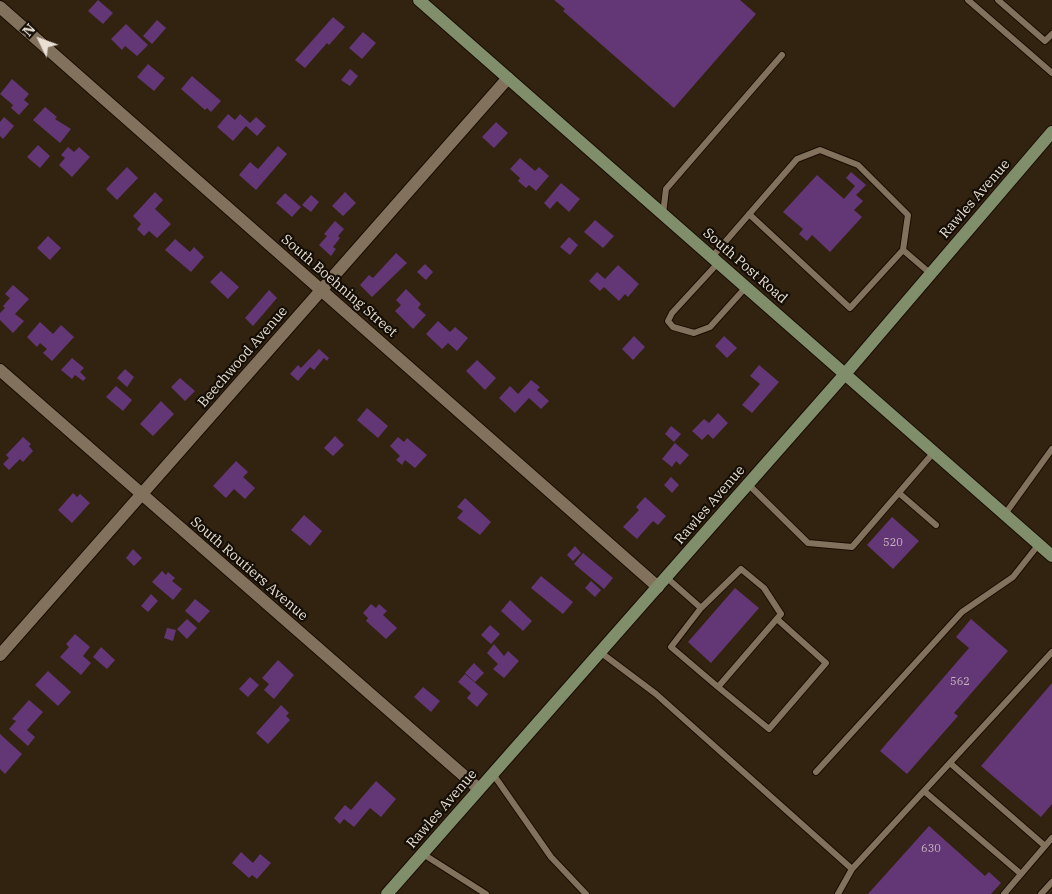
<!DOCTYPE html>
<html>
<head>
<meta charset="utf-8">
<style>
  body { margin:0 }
  #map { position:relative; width:1052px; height:894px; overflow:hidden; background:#322310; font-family:"IBM Plex Serif",serif }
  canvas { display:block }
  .north { position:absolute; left:15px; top:15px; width:50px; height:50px; -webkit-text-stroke:4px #140e06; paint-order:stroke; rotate:312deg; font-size:14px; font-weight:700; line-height:20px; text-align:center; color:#e9dfd3 }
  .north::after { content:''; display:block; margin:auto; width:18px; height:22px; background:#e9dfd3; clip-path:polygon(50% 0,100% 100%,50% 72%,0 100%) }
</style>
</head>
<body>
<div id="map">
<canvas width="1052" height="894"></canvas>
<div class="north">N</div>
</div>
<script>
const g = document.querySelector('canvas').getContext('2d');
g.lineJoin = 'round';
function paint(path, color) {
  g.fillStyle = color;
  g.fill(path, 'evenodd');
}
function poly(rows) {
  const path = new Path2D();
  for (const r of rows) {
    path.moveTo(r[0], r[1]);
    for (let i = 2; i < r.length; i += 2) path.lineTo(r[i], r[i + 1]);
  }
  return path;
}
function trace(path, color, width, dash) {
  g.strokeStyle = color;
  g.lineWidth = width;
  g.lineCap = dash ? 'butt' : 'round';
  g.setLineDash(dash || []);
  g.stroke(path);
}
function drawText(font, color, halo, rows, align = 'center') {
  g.font = font + ' "IBM Plex Serif",serif';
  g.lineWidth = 4.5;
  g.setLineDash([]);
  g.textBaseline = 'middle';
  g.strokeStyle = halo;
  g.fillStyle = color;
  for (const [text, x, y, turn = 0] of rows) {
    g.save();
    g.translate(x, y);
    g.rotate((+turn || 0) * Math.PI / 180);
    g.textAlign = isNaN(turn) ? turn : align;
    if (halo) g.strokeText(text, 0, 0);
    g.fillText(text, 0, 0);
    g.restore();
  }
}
paint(poly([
  [98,0,113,13,103,24,88,11],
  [554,0,740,0,756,14,674,108,563,11,565,9],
  [333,17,345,27,329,45,327,43,305,68,295,60],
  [157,20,166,28,152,44,143,36],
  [126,24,148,45,137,56,125,46,122,50,111,39],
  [363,32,376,43,362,59,349,48],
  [148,64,165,78,154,91,137,77],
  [350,69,358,76,350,86,341,80],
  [192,76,221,101,211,112,207,108,205,110,181,89],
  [12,79,29,94,24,100,29,104,19,115,11,108,13,105,0,94],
  [45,107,57,117,55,119,71,129,60,143,33,120],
  [228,114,235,120,240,114,250,123,256,117,266,126,257,136,246,126,233,141,217,127],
  [4,117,14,126,3,139,0,136,0,122],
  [496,122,508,133,494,148,482,137],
  [38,145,50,156,40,168,27,157],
  [278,146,287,154,256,190,239,175,250,162,258,169],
  [68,147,74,152,79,147,90,157,72,177,59,165,65,158,61,155],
  [520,158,535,171,539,167,549,176,536,191,529,185,526,188,518,181,520,178,510,169],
  [127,167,138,178,117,200,106,189],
  [851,172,866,185,856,195,863,201,854,210,862,217,830,252,812,235,807,241,799,234,803,229,783,212,817,175,844,199,855,186,846,178],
  [561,183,580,199,569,212,557,201,550,209,544,203],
  [155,192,163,200,155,209,171,224,157,238,149,231,144,236,137,229,141,224,133,216],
  [345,192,356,203,343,216,332,206],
  [285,193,301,207,292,217,276,203],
  [311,195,319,202,311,212,302,205],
  [595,220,614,236,603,248,584,232],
  [335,221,344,229,338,236,340,238,333,247,336,249,331,256,319,245,327,236,324,234],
  [48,236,61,248,50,260,37,248],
  [569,237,578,245,570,255,560,247],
  [175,239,190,252,194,247,204,257,191,272,165,250],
  [396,253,407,263,372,297,360,285,369,275,373,278],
  [425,264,433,272,426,280,417,272],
  [618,265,639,284,628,297,625,294,619,301,604,287,600,291,589,281,597,272,605,279],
  [221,271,239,287,228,299,210,282],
  [13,285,29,299,15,314,24,321,13,333,0,320,0,313,5,308,3,306,10,298,5,294],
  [406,289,421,304,418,308,426,315,413,329,395,311,401,305,396,300],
  [269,290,277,298,253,326,245,318],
  [438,321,450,332,455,327,468,338,457,351,448,343,442,349,426,334],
  [40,322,53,334,61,325,74,337,52,361,43,353,47,349,40,343,37,347,27,337],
  [634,336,645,347,633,360,622,349],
  [724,336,737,348,727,358,715,346],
  [319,349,329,358,327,361,324,358,314,370,310,367,298,381,290,374,298,365,301,368],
  [72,358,84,368,80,372,86,378,83,381,75,375,72,379,61,370],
  [477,360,496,378,485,390,466,371],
  [759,365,779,382,752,413,742,405,760,384,750,376],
  [125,369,134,377,127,387,117,378],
  [180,378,195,391,185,401,171,387],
  [531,380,540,387,537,390,549,401,541,409,529,398,515,413,499,398,510,386,518,394],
  [116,386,132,400,123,411,106,397],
  [161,401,174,414,153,436,140,424],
  [367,408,388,426,378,438,357,420],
  [718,413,728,423,713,439,708,434,702,440,692,431,704,419,709,423],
  [671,426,681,434,674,442,665,434],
  [335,436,344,445,333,456,324,448],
  [23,437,31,444,29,446,33,451,23,462,20,459,9,470,3,464,9,458,6,455],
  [398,437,404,442,407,438,427,455,415,468,405,460,402,465,396,460,400,456,390,446],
  [675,443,689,455,680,465,676,461,672,467,662,459],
  [236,461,248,472,243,477,255,488,245,499,234,489,226,498,213,486],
  [671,477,679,485,672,493,664,485],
  [73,493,77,497,80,494,90,503,72,523,58,510],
  [645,497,666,516,658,525,653,521,637,539,623,527,639,510,636,507],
  [465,498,491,522,480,535,457,518,463,511,457,507],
  [304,515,322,531,310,546,291,530],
  [892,517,919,541,893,569,867,545],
  [575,546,581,553,573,561,567,555],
  [133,549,142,558,134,566,126,558],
  [583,553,613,578,604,589,574,564],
  [162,571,166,575,168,572,175,578,172,581,182,589,173,600,152,582],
  [541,576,573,602,563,614,531,588],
  [591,581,601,590,595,597,585,588],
  [735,588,759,608,711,663,688,642],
  [151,594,158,601,148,612,141,606],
  [195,599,210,611,199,623,185,611],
  [510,600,532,621,523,631,501,611],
  [371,604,376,608,379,604,387,611,383,615,397,628,386,639,366,621,368,618,363,613],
  [187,619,197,628,187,639,177,629],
  [971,619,1008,651,954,713,958,716,907,774,880,751,969,648,956,637],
  [490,625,500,634,491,644,481,635],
  [167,628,176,630,173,641,164,638],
  [75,634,90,647,83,656,91,663,81,675,60,657,69,647,66,644],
  [494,644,504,656,508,651,519,661,504,678,493,669,498,664,487,653],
  [101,647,115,660,107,669,93,657],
  [278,660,294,675,274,699,264,690,269,684,262,678],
  [474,663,484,673,475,682,465,673],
  [48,671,71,692,58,706,35,685],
  [465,674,488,694,477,707,467,698,471,693,458,682],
  [250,677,259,685,248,697,239,689],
  [1052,683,1052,804,1041,817,981,766],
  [423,687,440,701,431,712,414,697],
  [29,700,43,712,27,730,35,737,28,746,9,729,16,721,12,719],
  [281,705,289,713,286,716,290,720,268,744,256,733],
  [0,734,22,754,5,774,0,769],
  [376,781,396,799,381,817,370,808,354,827,344,819,340,824,334,818,345,805,351,810],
  [929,826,985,876,989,872,1001,883,991,894,868,894],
  [241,852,253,863,260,854,271,863,257,879,252,875,249,878,232,863]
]), '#633676');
const lane = poly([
  [968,0,1052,73],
  [998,0,1045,41,1052,34],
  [663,214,666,189,782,55],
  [749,214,850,308,903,250,931,274],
  [712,257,797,159,820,150,858,165,908,215,903,250],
  [718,263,672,313,668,321,673,327,694,333,710,327,746,287],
  [748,484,808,543,852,547,934,452],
  [899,493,936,525],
  [1005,514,1052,449],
  [666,577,701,608,671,647,718,687,781,614,764,588,741,569,701,608],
  [600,652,656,694,852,869,838,894],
  [718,687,769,729,826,663,777,619],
  [950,763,1045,846],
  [816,772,962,612,1013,577,1039,544],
  [493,774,551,857,586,894],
  [924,791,1021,874],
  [423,854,486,894],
  [852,869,1052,652],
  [1004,894,1052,838],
  [1041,894,1052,882]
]);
const street = poly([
  [0,7,658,587],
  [0,370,479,789],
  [0,655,508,78]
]);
const secondary = poly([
  [419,0,1052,556],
  [387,894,845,374,1052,132]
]);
trace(lane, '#190c00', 8);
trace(street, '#190c00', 14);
trace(secondary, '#190c00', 14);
trace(lane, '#82715c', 6);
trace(street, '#82715c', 12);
trace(secondary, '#818e6b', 12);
drawText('11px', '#c8b5bc', null, [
  ["520",893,543],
  ["562",960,682],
  ["630",931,849]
]);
drawText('14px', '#e9dfd3', '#140e06', [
  ["Rawles Avenue",975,199,-49],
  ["South Post Road",745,266,41],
  ["South Boehning Street",339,286,41],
  ["Beechwood Avenue",243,357,-49],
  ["Rawles Avenue",710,505,-49],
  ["South Routiers Avenue",249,569,41],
  ["Rawles Avenue",442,809,-49]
]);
</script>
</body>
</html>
